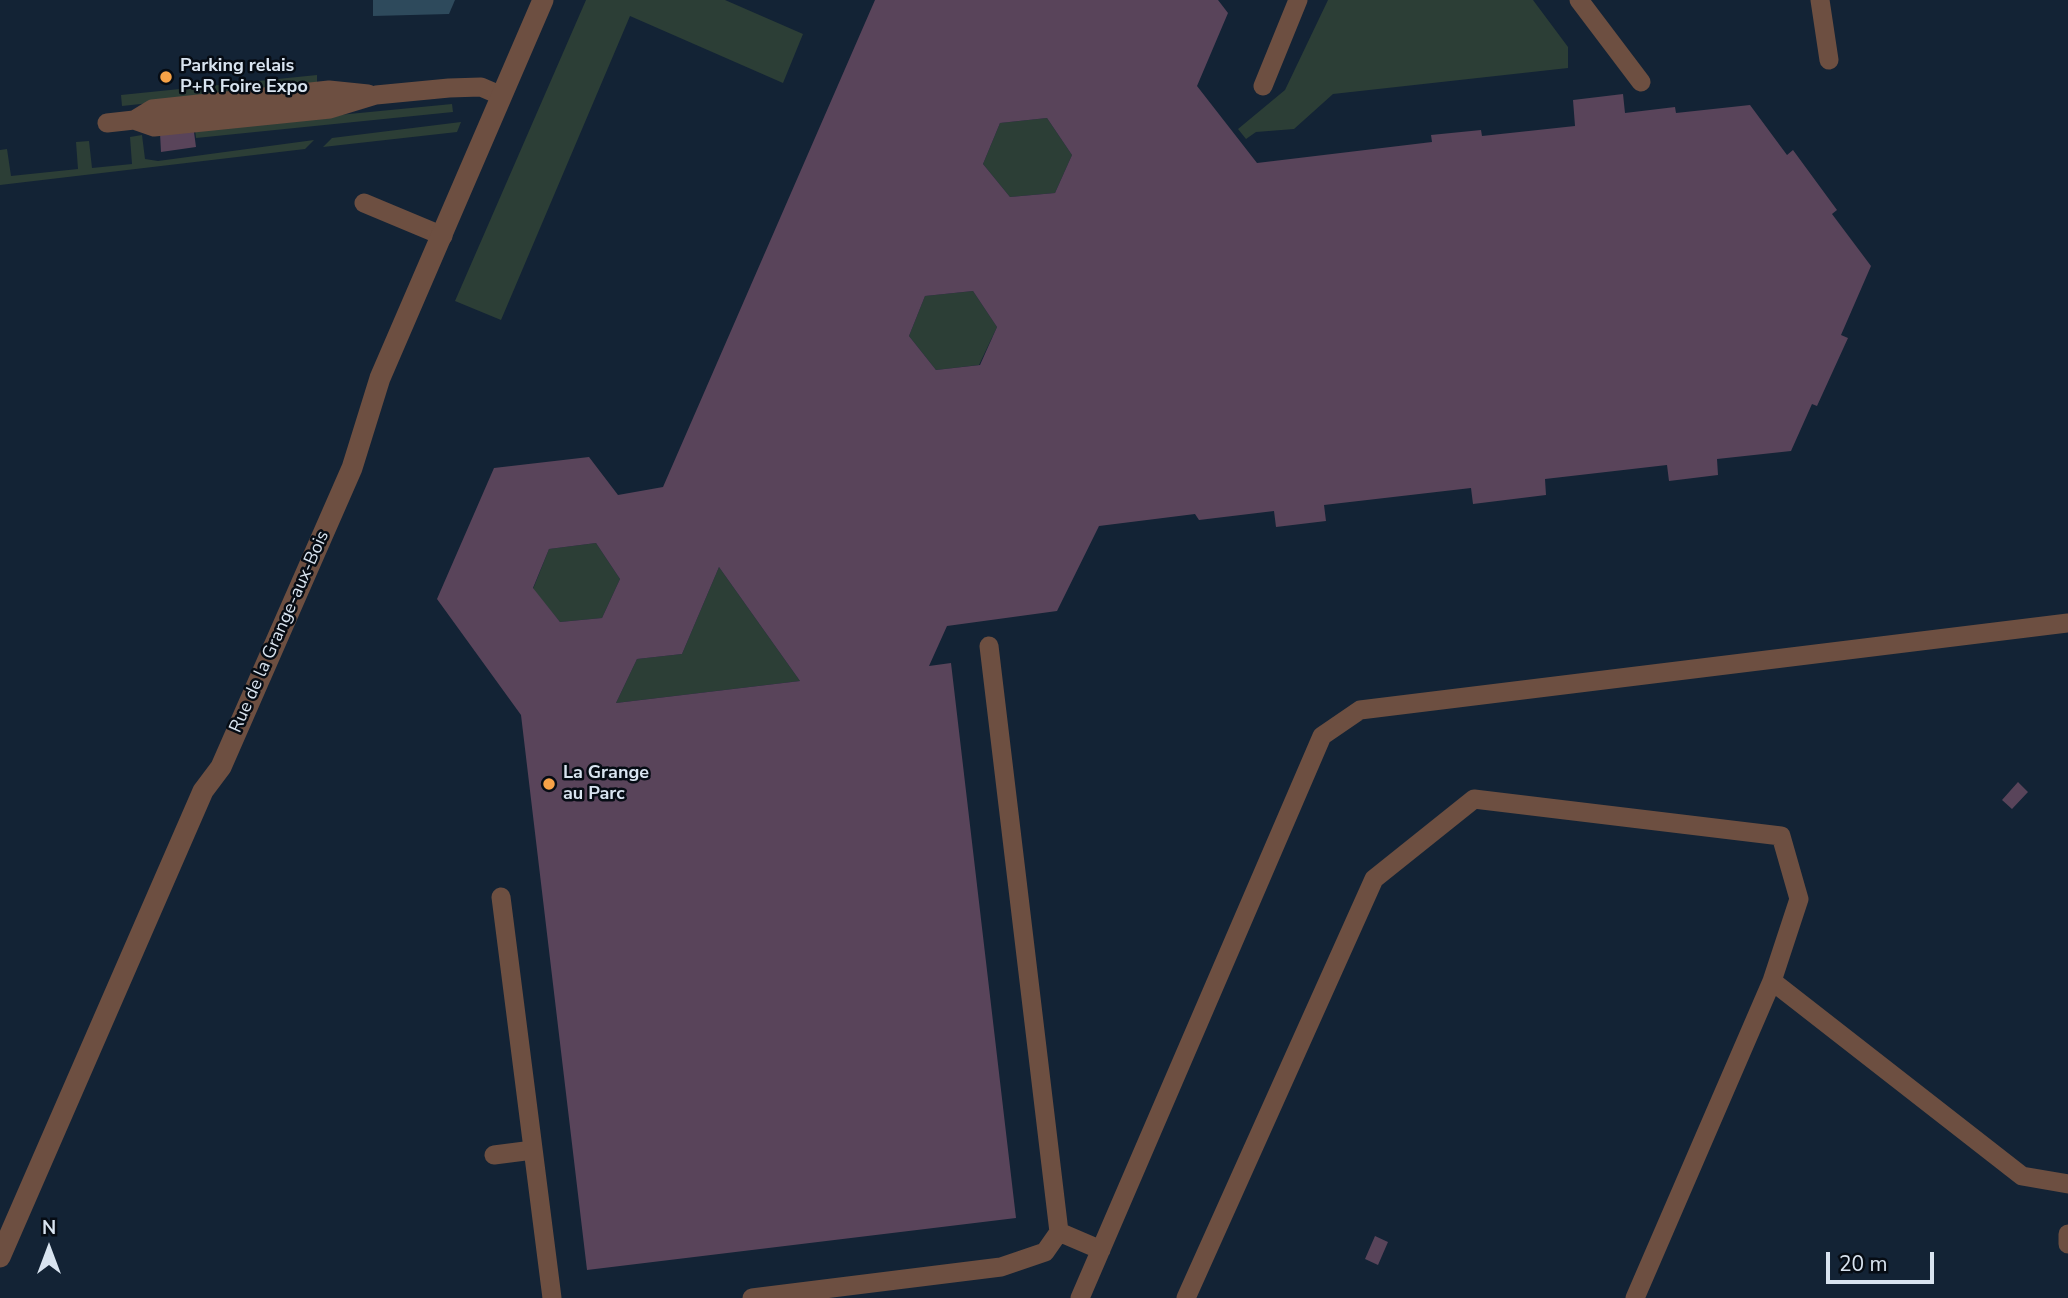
<!DOCTYPE html>
<html>
<head>
<meta charset="utf-8">
<style>
  body { margin:0 }
  #map { position:relative; width:2068px; height:1298px; overflow:hidden; background:#132335; font-family:"Nunito Sans",sans-serif }
  canvas { display:block }
  .north { position:absolute; left:14px; top:1214px; width:70px; height:70px; -webkit-text-stroke:5px #060c14; paint-order:stroke; rotate:0deg; font-size:19px; font-weight:700; line-height:28px; text-align:center; color:#d9e4f0 }
  .north::after { content:''; display:block; margin:auto; width:24px; height:32px; background:#d9e4f0; clip-path:polygon(50% 0,100% 100%,50% 72%,0 100%) }
  .scale { position:absolute; left:1826px; top:1252px; width:108px; height:32px; box-sizing:border-box; border:4px solid #d9e4f0; border-top:0; padding-left:9px; font-size:21px; line-height:24px; white-space:nowrap; color:#d9e4f0; -webkit-text-stroke:5px #060c14; paint-order:stroke }
</style>
</head>
<body>
<div id="map">
<canvas width="2068" height="1298"></canvas>
<div class="north">N</div>
<div class="scale">20 m</div>
</div>
<script>
const g = document.querySelector('canvas').getContext('2d');
g.lineJoin = 'round';
function paint(path, color) {
  g.fillStyle = color;
  g.fill(path, 'evenodd');
}
function poly(rows) {
  const path = new Path2D();
  for (const r of rows) {
    path.moveTo(r[0], r[1]);
    for (let i = 2; i < r.length; i += 2) path.lineTo(r[i], r[i + 1]);
  }
  return path;
}
function trace(path, color, width, dash) {
  g.strokeStyle = color;
  g.lineWidth = width;
  g.lineCap = dash ? 'butt' : 'round';
  g.setLineDash(dash || []);
  g.stroke(path);
}
function drawText(font, color, halo, rows, align = 'center') {
  g.font = font + ' "Nunito Sans",sans-serif';
  g.lineWidth = 5;
  g.setLineDash([]);
  g.textBaseline = 'middle';
  g.strokeStyle = halo;
  g.fillStyle = color;
  for (const [text, x, y, turn = 0] of rows) {
    g.save();
    g.translate(x, y);
    g.rotate((+turn || 0) * Math.PI / 180);
    g.textAlign = isNaN(turn) ? turn : align;
    if (halo) g.strokeText(text, 0, 0);
    g.fillText(text, 0, 0);
    g.restore();
  }
}
paint(poly([
  [586,0,725,0,803,34,783,83,630,16,501,320,455,301],
  [1328,0,1533,0,1568,47,1568,68,1333,94,1294,129,1256,132,1246,139,1238,129,1285,90],
  [317,75,317,85,122,106,121,95],
  [452,104,453,112,196,138,195,129],
  [1047,118,1072,155,1055,193,1010,197,983,164,1000,123],
  [461,122,457,132,323,147,332,138],
  [142,135,145,159,158,161,314,140,305,149,0,185,0,150,7,149,11,176,78,169,76,142,89,141,92,168,132,164,130,137],
  [973,291,997,327,979,365,936,370,909,336,925,296],
  [596,543,620,579,602,618,560,622,533,589,549,549],
  [719,567,800,681,616,703,637,659,682,654]
]), '#2c3e36');
paint(poly([
  [373,0,455,0,449,14,373,16]
]), '#2e4a5c');
paint(poly([
  [875,0,1218,0,1228,13,1197,86,1257,163,1432,142,1431,135,1481,130,1482,136,1575,126,1573,100,1623,94,1625,113,1675,107,1676,113,1750,105,1787,155,1793,150,1837,210,1832,214,1871,266,1841,335,1848,338,1817,406,1812,404,1791,451,1717,459,1718,475,1669,481,1667,465,1545,479,1546,495,1473,504,1471,488,1324,505,1326,521,1276,527,1274,511,1199,520,1195,514,1099,526,1057,611,947,626,929,666,951,663,1016,1218,587,1270,521,715,437,599,494,468,589,457,618,495,663,487],
  [1047,118,1072,155,1055,193,1010,197,983,164,1000,123],
  [973,291,997,327,980,365,936,370,909,336,925,296],
  [596,543,620,579,602,618,560,622,533,588,549,549],
  [719,567,800,681,616,703,637,659,682,654],
  [194,132,196,147,161,152,160,133],
  [2018,782,2028,792,2012,809,2002,800],
  [1375,1236,1388,1242,1378,1265,1365,1259]
]), '#59445a');
trace(poly([
  [1579,0,1641,82],
  [1820,0,1829,60],
  [1263,86,1298,0],
  [134,120,152,109,329,90,368,94],
  [107,123,134,120,154,127,330,109,376,95,449,88,481,87,502,96],
  [364,203,443,236],
  [501,897,552,1298],
  [1772,981,2022,1176,2068,1184],
  [494,1155,533,1150],
  [1059,1232,1101,1250],
  [2068,1234,2068,1244],
  [752,1298,1001,1267,1045,1252,1059,1232,989,646],
  [1080,1298,1322,736,1360,710,2068,623],
  [1186,1298,1374,879,1474,799,1781,836,1799,899,1772,981,1635,1298]
]), '#6d4f41', 19);
trace(poly([
  [0,1257,203,791,221,767,352,468,380,378,543,0]
]), '#6d4f41', 21);
for (const [x, y, r, color] of [
  [166,77,7,"#f6a247"],
  [549,784,7,"#f6a247"]
]) {
  const dot = new Path2D();
  dot.arc(x, y, r, 0, 2 * Math.PI);
  g.fillStyle = color;
  g.fill(dot);
  trace(dot, '#060c14', 2.5);
}
drawText('bold 18px', '#d9e4f0', '#060c14', [
  ["Parking relais",180,67],
  ["P+R Foire Expo",180,88],
  ["La Grange",563,774],
  ["au Parc",563,795]
], 'left');
drawText('18px', '#d9e4f0', '#060c14', [
  ["Rue de la Grange-aux-Bois",280,632,-66]
]);
</script>
</body>
</html>
